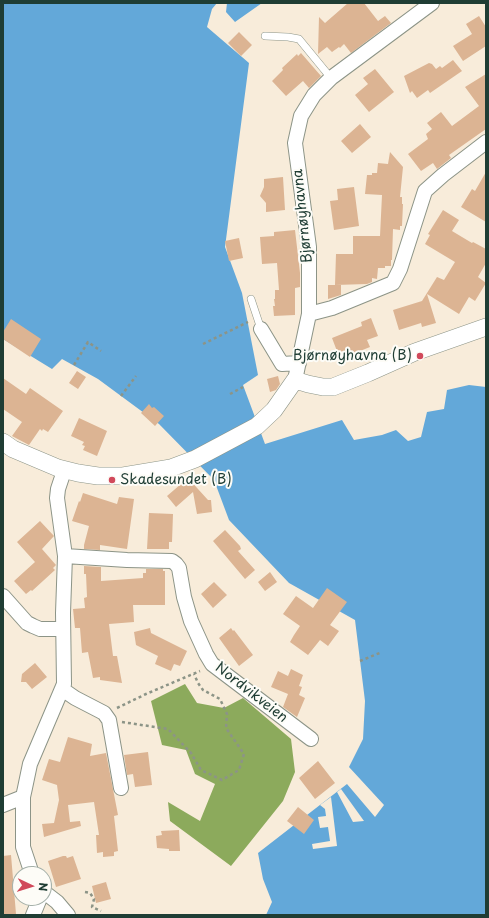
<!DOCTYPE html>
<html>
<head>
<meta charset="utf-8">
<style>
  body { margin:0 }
  #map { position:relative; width:489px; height:918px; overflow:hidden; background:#f8ecda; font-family:"Playpen Sans",sans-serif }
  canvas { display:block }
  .frame { position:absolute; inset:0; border:4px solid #1f3d34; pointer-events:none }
  .north { position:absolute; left:12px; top:866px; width:40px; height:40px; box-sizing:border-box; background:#fdfcf7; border:1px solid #a4b0a9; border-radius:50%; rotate:94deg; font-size:11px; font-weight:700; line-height:16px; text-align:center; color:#1f3d34 }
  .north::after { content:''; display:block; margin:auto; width:14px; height:18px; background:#d1495b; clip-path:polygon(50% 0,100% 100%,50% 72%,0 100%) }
</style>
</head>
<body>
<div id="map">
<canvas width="489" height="918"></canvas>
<div class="frame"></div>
<div class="north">N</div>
</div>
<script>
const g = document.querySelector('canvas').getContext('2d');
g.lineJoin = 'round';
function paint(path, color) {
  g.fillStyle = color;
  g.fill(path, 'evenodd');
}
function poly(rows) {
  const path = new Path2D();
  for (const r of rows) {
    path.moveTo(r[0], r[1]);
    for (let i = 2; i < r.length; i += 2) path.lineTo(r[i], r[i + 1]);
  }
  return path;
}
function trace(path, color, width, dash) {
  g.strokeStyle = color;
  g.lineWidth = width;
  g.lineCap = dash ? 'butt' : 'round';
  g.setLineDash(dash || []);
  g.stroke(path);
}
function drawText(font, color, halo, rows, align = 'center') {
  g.font = font + ' "Playpen Sans",sans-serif';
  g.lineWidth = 4;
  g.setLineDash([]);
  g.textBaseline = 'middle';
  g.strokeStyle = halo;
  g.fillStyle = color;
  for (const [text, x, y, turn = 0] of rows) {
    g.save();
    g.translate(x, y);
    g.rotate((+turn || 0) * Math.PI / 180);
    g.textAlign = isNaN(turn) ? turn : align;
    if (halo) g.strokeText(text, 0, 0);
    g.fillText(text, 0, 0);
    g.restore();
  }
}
paint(poly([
  [185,684,197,703,224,708,243,698,291,739,295,772,283,801,231,866,170,821,168,802,200,821,215,784,195,774,186,750,162,745,151,701]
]), '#8caa5c');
paint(poly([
  [3,3,217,3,212,9,207,27,249,63,225,247,242,293,258,375,243,385,265,444,342,420,354,440,382,435,396,430,408,441,421,437,427,412,444,409,447,390,469,385,486,387,486,915,266,915,272,902,263,879,258,853,347,784,375,817,384,805,349,767,363,739,365,701,355,620,289,583,229,520,214,480,159,424,98,379,62,359,52,369,3,339],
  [227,3,262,3,235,22,226,12]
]), '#63a8d9');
paint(poly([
  [341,789,364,821,353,822,337,792],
  [331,797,337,846,313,849,312,844,330,841,328,827,320,828,318,817,326,816,325,809,320,805]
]), '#f8ecda');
paint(poly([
  [348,3,364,3,378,21,385,16,391,23,351,53,344,44,340,48,339,47,332,52,327,47,318,54,319,17,325,23],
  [479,16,486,27,486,46,463,61,453,46,472,34,466,24],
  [239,32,252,45,241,56,228,43],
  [301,53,321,76,309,88,303,81,286,96,272,81,283,70,282,68,297,54,298,56],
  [453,60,462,71,430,93,428,90,417,98,412,91,410,93,404,76,429,63,432,64,436,69,440,66,442,68],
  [375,69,394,92,369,112,355,95,368,84,363,78],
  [486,74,486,129,449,155,451,158,437,169,433,163,421,171,408,154,428,139,426,134,432,129,427,123,441,112,452,126,479,106,465,87],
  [360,124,371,137,352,153,341,141],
  [390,152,403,167,400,197,402,197,402,204,403,204,402,226,400,226,400,230,393,229,392,260,391,260,391,266,385,266,385,268,378,268,377,279,372,278,372,282,367,284,335,285,336,254,353,254,353,236,380,236,382,195,365,194,367,175,372,175,372,173,377,173,378,163,388,164],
  [486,172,486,222,461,207,472,189,475,191],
  [283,177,285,210,266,212,266,203,260,196,264,187,264,179],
  [354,187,359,226,334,230,330,201,338,200,337,189],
  [443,210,459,220,452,231,472,243,473,242,486,249,486,263,478,277,486,283,475,301,469,297,459,314,427,294,436,323,422,327,421,323,399,330,393,310,422,301,437,277,444,280,455,262,425,244,430,235,428,234],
  [295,230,300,273,300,287,295,288,295,315,274,316,273,306,275,306,274,299,275,299,275,290,279,290,277,263,262,264,260,237,274,236,274,232],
  [239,238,243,258,229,261,225,241],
  [328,285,341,285,341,295,328,299],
  [371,318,378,336,367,340,370,347,340,359,332,338,362,326,361,322],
  [11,319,41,339,30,357,3,339,3,332],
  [77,371,86,377,78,389,69,383],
  [278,376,280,384,276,390,270,392,267,379],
  [3,378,26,394,30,388,63,411,48,432,43,429,42,431,40,429,29,445,12,436,22,422,3,409],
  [149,404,152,408,154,407,164,416,155,426,141,413],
  [79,418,107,431,97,456,83,450,85,446,82,445,84,442,71,436],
  [188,478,208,500,211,500,212,512,197,514,193,492,176,507,167,496],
  [83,493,117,504,119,497,134,499,127,549,100,545,100,550,84,549,84,545,89,526,72,521,79,501,80,502],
  [149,513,173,514,172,542,169,542,169,549,147,549],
  [40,521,54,536,42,549,56,565,53,568,55,570,32,591,31,590,26,594,14,581,35,562,17,542],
  [225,530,240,546,241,549,238,551,255,570,245,579,213,541],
  [84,566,101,567,101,581,143,578,143,573,146,573,146,569,163,569,163,571,165,571,165,605,133,605,134,622,109,624,113,656,117,656,122,683,100,680,100,677,93,678,88,652,82,653,80,628,75,628,73,609,85,608,84,598,87,597,86,574,84,574],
  [270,572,277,582,265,591,258,582],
  [214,582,227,595,213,608,201,594],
  [327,588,347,602,330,625,339,631,328,646,320,640,308,655,290,642,294,635,300,626,283,614,296,596,313,608],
  [150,628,151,633,187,651,180,666,174,664,171,671,155,664,158,656,136,645,134,632],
  [231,628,233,631,234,630,253,655,239,666,219,638],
  [35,663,47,677,32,689,26,682,21,682,22,674],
  [291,669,303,675,299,686,302,687,299,695,305,698,297,717,283,707,288,694,271,687,278,671,288,676],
  [68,737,92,744,90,756,106,753,118,815,114,816,118,851,114,852,114,856,103,857,103,852,97,853,96,835,99,835,94,802,68,805,70,822,80,821,81,826,44,837,42,824,54,823,59,800,57,785,42,780,49,759,60,762],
  [148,752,152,785,135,787,133,774,127,775,124,755],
  [318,761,335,783,315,799,299,778],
  [298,807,314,820,304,834,287,821],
  [179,830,180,851,169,851,169,849,157,848,156,836,162,835,161,831],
  [11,855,16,914,3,915,3,856],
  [63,856,66,856,67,858,73,856,81,879,56,887,48,861],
  [106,882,111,899,96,903,92,886]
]), '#dcb493');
const service = poly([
  [265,36,288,37,299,39,331,78],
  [251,299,261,329]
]);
const minor = poly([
  [309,314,332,308,393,283,400,269,425,191,443,175,486,142],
  [261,329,282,364,299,363],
  [295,380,309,314,309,247,295,143,301,116,314,95,331,78,432,3],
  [65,556,127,560,172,561,176,564,179,568,184,597,191,621,206,654,212,664,311,739],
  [3,596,27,623,33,626,40,629,63,629],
  [62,689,75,698,104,713,109,720,121,788],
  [3,805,23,797],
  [32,874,23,847,23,797,25,788,30,764,64,684,63,613,65,556,57,498,58,489,63,474,66,471],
  [44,892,57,902,68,915],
  [33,915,40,898]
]);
const tertiary = poly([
  [3,442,13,449,58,468,78,473,98,476,123,476,171,468,195,459,257,426,274,410,295,380,308,384,323,387,333,387,368,373,415,352,486,327]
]);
trace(service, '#8c9487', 8);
trace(minor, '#8c9487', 16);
trace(tertiary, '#8c9487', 18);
trace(poly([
  [203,344,248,322],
  [74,365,88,342,101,351],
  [230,394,243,387],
  [121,396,136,376],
  [360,661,382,652],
  [117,708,146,694,200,671],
  [122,722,168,729,191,753,201,770,222,780,239,770,244,754,226,728,227,714,220,699,203,690,198,683,194,674],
  [85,892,90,893,94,899,92,907,101,911]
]), '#8c9487', 2.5, [3, 3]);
trace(service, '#fff', 7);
trace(minor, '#fff', 14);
trace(tertiary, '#fff', 17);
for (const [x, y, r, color] of [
  [420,356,4,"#d1495b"],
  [112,480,4,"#d1495b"]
]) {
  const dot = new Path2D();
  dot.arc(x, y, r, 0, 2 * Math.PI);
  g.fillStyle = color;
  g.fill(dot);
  trace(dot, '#fdfcf7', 1.5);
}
drawText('14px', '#1f3d34', '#fdfcf7', [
  ["Bjørnøyhavna",303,216,-96],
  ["Nordvikveien",251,693,38]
]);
drawText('14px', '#1f3d34', '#fdfcf7', [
  ["Bjørnøyhavna (B)",412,356],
  ["Skadesundet (B)",120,480,"left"]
], 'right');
</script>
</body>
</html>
